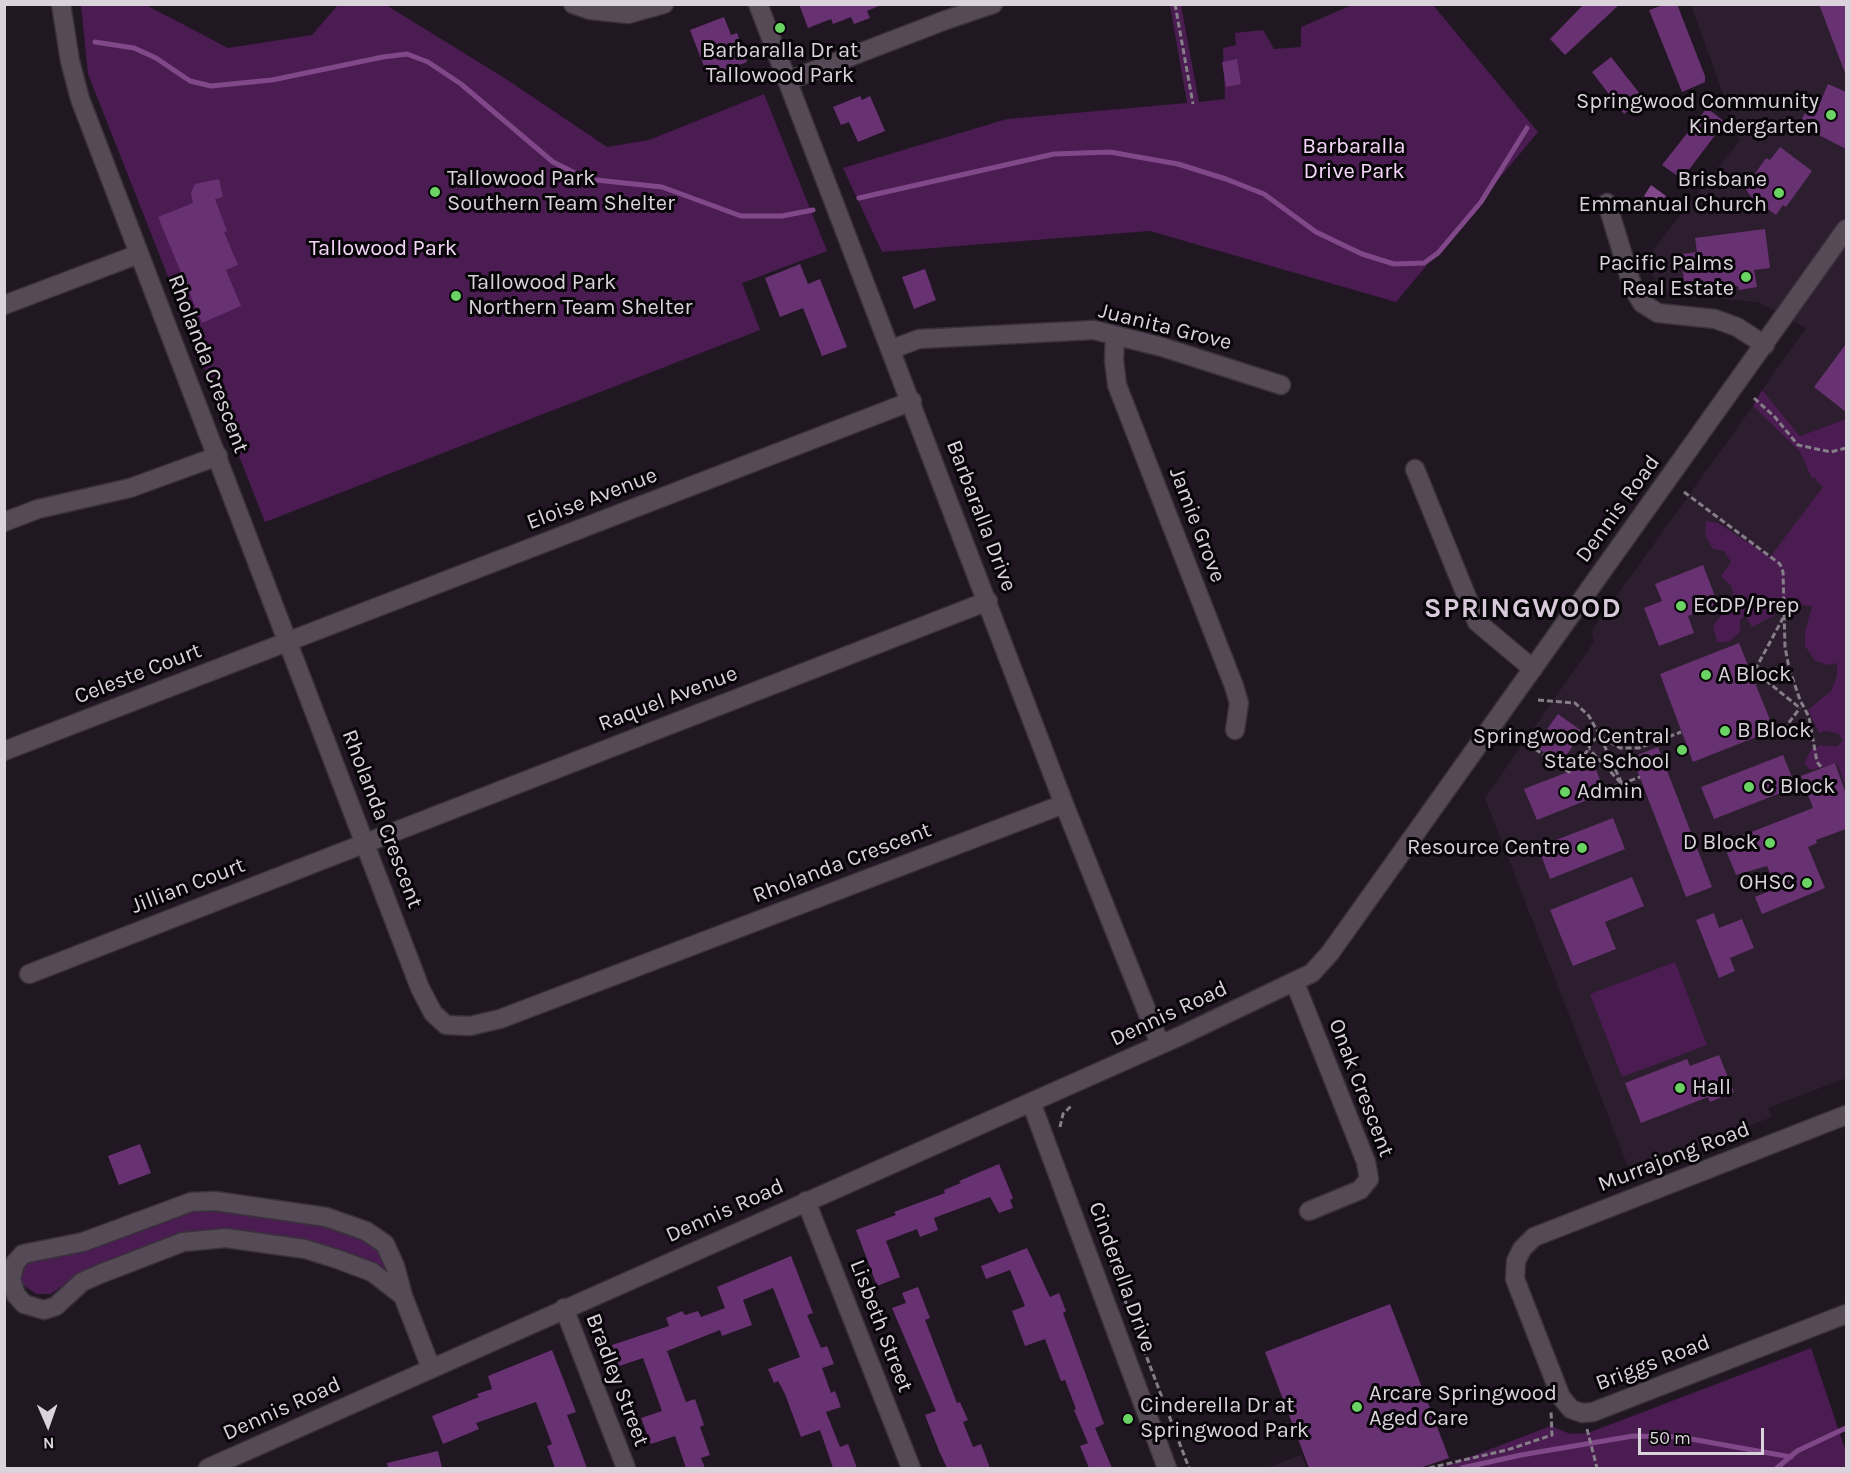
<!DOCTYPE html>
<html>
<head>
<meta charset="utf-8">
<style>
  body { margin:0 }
  #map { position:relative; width:1851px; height:1473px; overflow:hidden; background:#211723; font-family:Karla,sans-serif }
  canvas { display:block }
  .frame { position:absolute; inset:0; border:6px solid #dad3db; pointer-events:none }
  .north { position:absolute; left:18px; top:1395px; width:60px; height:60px; -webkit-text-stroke:4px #080509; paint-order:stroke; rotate:178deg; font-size:16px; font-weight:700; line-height:24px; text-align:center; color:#dad3db }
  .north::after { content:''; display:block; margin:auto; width:21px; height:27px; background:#dad3db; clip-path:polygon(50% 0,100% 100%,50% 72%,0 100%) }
  .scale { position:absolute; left:1638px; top:1428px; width:126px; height:27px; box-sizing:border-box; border:3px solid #dad3db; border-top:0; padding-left:8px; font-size:18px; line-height:21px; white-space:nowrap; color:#dad3db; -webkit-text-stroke:4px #080509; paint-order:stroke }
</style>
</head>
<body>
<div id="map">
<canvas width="1851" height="1473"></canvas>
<div class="frame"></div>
<div class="north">N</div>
<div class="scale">50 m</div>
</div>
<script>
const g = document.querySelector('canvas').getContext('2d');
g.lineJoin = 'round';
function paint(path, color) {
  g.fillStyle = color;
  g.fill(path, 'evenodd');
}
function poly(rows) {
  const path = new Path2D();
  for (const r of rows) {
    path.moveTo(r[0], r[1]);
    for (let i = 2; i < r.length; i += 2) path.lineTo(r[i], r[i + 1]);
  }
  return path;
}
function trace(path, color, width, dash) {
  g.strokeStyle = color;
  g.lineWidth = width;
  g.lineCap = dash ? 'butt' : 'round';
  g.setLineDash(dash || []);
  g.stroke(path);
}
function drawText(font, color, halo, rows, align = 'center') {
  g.font = font + ' Karla,sans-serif';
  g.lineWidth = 6;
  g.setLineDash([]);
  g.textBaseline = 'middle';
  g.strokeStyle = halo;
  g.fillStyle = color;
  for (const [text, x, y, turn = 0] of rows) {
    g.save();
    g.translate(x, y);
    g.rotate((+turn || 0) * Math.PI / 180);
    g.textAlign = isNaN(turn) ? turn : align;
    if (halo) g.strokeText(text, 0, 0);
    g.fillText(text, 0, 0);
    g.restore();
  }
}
paint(poly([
  [1691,5,1846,5,1846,419,1800,436,1762,390,1806,328,1758,302,1670,294,1658,286,1645,254,1652,251,1740,140],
  [1753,406,1800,452,1812,479,1846,465,1846,1078,1768,1108,1772,1117,1630,1172,1485,798,1594,642,1592,630],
  [1301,1455,1307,1468,1266,1468]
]), '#2d1e2f');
paint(poly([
  [81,5,146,5,228,48,312,35,338,5,386,5,506,79,607,147,649,140,764,94,827,251,742,283,760,330,265,522,88,74],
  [1170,5,1181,5,1199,102,1225,99,1223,48,1236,45,1235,33,1263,30,1274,49,1301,47,1301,27,1352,5,1433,5,1538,132,1396,302,1150,231,882,252,843,168,1007,119,1187,103],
  [1762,390,1800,436,1846,419,1846,788,1837,763,1811,770,1804,764,1811,749,1821,745,1837,746,1843,741,1839,734,1826,731,1819,733,1808,710,1832,690,1837,676,1837,663,1829,665,1815,661,1805,646,1805,632,1812,606,1779,603,1773,616,1752,627,1745,615,1740,620,1740,632,1729,642,1717,642,1713,626,1734,598,1731,586,1721,576,1731,562,1724,551,1713,549,1705,536,1706,521,1718,523,1770,557,1823,487,1815,480,1817,477,1812,479,1800,452,1753,406],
  [1675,962,1707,1045,1622,1077,1590,994],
  [216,1207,319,1222,370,1240,380,1250,388,1267,384,1269,355,1260,215,1232,79,1274,51,1294,36,1294,19,1282,21,1264,34,1257,71,1254,176,1213],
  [1811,1348,1846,1452,1846,1466,1842,1468,1441,1468,1551,1426,1570,1434,1588,1433]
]), '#4b1c52');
paint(poly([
  [1651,185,1666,196,1660,207,1644,196]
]), '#814889');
trace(poly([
  [95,42,134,48,156,58,190,81,211,86,272,80,383,57,407,54,428,62,461,84,553,162,587,179,662,187,741,216,782,216,813,210],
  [859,198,1054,154,1110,152,1178,164,1226,179,1264,194,1316,232,1362,254,1394,264,1424,263,1438,253,1481,202,1527,128],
  [1462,1468,1521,1455,1633,1436,1680,1437,1791,1457],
  [1777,1468,1797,1451,1846,1428]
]), '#814889', 5);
paint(poly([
  [799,4,880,4,881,5,867,11,870,18,854,24,851,17,833,24,831,19,808,28],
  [1584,4,1620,4,1565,55,1550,39],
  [1666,4,1677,4,1705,76,1705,82,1682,92,1649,10],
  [1819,4,1846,4,1846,73,1845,73],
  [724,17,731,35,737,33,747,62,708,77,690,30],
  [1611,57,1644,99,1624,114,1592,72],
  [1237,59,1241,84,1226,87,1222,62],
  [1828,84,1846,92,1846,149,1799,125,1805,113,1814,117],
  [860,96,862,100,870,96,885,131,858,142,849,122,841,125,833,107],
  [1707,108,1725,122,1682,179,1662,165],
  [1780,147,1812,171,1786,207,1783,205,1776,215,1752,198,1745,188,1766,158,1770,160],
  [219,179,223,197,215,199,227,231,224,232,238,265,226,270,241,306,202,323,158,217,193,203,191,193,195,184],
  [1765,229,1770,268,1754,270,1757,287,1739,290,1738,286,1722,288,1721,284,1703,287,1703,280,1684,282,1681,254,1697,252,1695,238],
  [800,264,808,284,820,279,847,347,822,356,803,308,780,317,765,278],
  [925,269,936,300,914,309,902,277],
  [1846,344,1846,412,1814,387],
  [1703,565,1718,604,1688,616,1694,633,1659,646,1644,608,1662,601,1655,584],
  [1739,643,1774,730,1693,762,1660,674],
  [1558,714,1583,732,1560,764,1535,746],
  [1658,747,1712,887,1686,897,1632,757],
  [1783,755,1796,787,1714,819,1701,787],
  [1593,762,1605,793,1537,820,1524,789],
  [1835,763,1846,794,1846,829,1816,840,1817,843,1808,847,1825,888,1762,914,1755,897,1776,888,1767,866,1736,875,1723,843,1813,808,1801,776],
  [1613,818,1625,849,1550,879,1538,847],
  [1632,877,1644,906,1605,922,1616,949,1573,966,1550,910],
  [1714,913,1719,928,1742,919,1754,948,1730,958,1735,971,1719,978,1696,920],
  [1719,1055,1734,1092,1710,1102,1708,1097,1641,1123,1625,1083,1687,1059,1690,1066],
  [140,1144,151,1173,119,1185,108,1156],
  [999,1164,1013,1198,1010,1200,1013,1208,999,1213,990,1197,934,1218,938,1230,920,1237,917,1229,886,1241,900,1277,877,1286,856,1230,896,1215,894,1212,945,1193,944,1190,961,1183,959,1181],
  [1027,1248,1050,1297,1059,1293,1066,1311,1063,1313,1104,1424,1095,1428,1112,1468,1089,1468,1080,1446,1088,1443,1074,1410,1076,1409,1065,1380,1061,1381,1045,1339,1025,1346,1012,1311,1025,1306,1010,1270,986,1279,981,1266],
  [791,1256,813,1313,807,1315,821,1348,827,1346,834,1364,822,1368,831,1393,835,1391,841,1407,826,1412,840,1447,848,1444,857,1468,833,1468,820,1430,801,1437,785,1394,778,1381,774,1383,768,1369,800,1357,773,1288,743,1300,752,1325,722,1336,720,1330,667,1351,686,1402,695,1399,704,1425,700,1427,710,1455,701,1458,705,1468,686,1468,675,1436,651,1444,641,1418,662,1411,643,1358,619,1366,612,1345,669,1326,666,1318,682,1311,685,1315,698,1311,701,1317,725,1308,717,1287],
  [918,1287,930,1318,925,1320,957,1403,960,1402,968,1420,963,1422,973,1447,981,1444,990,1468,947,1468,939,1451,925,1415,936,1411,892,1308,906,1303,902,1293],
  [1390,1304,1449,1458,1420,1468,1309,1468,1265,1352],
  [552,1350,576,1412,567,1415,587,1468,555,1468,547,1446,552,1444,536,1402,476,1423,479,1429,443,1444,432,1416,479,1397,477,1394,492,1389,488,1376],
  [438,1451,442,1468,388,1468,387,1463]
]), '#683171');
const minor = poly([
  [61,4,70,61,80,99,420,988,433,1013,446,1025,470,1026,500,1019,1064,804],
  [573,4,590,10,628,14,664,4],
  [758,4,1064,804,1160,1044],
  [787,81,943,21,993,4],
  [1607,203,1633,288,1642,303,1658,313,1715,319,1737,327,1765,345],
  [4,305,139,254],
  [1115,336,1114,360,1117,385,1234,686,1239,703,1235,730],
  [892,349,919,339,1094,330,1162,347,1281,385],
  [1415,469,1477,622,1533,669],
  [4,522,38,509,130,488,218,456],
  [4,751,912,401],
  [29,974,988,601],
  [1295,983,1366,1162,1369,1179,1360,1190,1309,1211],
  [1031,1102,1167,1468],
  [1846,1115,1534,1237,1522,1249,1516,1261,1515,1279,1561,1397,1571,1409,1582,1413,1593,1412,1846,1314],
  [806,1201,911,1468],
  [403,1296,372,1272,337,1259,305,1249,226,1238,183,1242,100,1274,82,1282,56,1306,44,1310,24,1304,16,1295,11,1279,15,1263,23,1254,83,1242,191,1202,215,1201,326,1217,366,1231,385,1244,395,1266,403,1296,431,1368],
  [564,1308,626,1468],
  [208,1468,1180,1036,1312,973,1330,953,1846,229]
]);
trace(minor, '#39323a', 21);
trace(poly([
  [1175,4,1193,104],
  [1754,398,1774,416,1798,445,1831,452,1846,448],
  [1684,492,1780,564,1783,572,1785,647,1789,668,1800,700,1809,717,1817,762,1822,768],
  [1755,670,1783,618],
  [1751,672,1754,671,1800,708],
  [1538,700,1575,703,1589,716,1600,736,1620,748,1639,748,1681,732],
  [1513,734,1569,772,1589,749,1590,743,1600,736,1622,784,1589,749],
  [1778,737,1800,708],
  [1604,790,1640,777],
  [1060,1127,1063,1114,1071,1106],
  [1105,1248,1189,1468],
  [1587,1429,1597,1468],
  [1429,1468,1507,1450,1552,1435,1551,1411]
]), '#857d87', 3, [6, 3]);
trace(minor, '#564a57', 18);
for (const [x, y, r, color] of [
  [780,28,6,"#6bd363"],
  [1831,115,6,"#6bd363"],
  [435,192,6,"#6bd363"],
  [1779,193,6,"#6bd363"],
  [1746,277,6,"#6bd363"],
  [456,296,6,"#6bd363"],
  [1681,606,6,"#6bd363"],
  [1706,675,6,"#6bd363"],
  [1725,731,6,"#6bd363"],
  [1682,750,6,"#6bd363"],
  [1749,787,6,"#6bd363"],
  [1565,792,6,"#6bd363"],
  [1770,843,6,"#6bd363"],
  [1582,848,6,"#6bd363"],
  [1807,883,6,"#6bd363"],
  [1680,1088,6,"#6bd363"],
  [1357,1407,6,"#6bd363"],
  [1128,1419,6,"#6bd363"]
]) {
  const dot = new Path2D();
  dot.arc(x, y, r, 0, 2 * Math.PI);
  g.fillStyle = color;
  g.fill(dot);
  trace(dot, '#080509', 2);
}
drawText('22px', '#dad3db', '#080509', [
  ["Barbaralla Dr at",780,51,"center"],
  ["Tallowood Park",780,76,"center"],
  ["Springwood Community",1819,102,"right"],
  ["Kindergarten",1819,127,"right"],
  ["Tallowood Park",447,179],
  ["Southern Team Shelter",447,204],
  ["Brisbane",1767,180,"right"],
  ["Emmanual Church",1767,205,"right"],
  ["Pacific Palms",1734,264,"right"],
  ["Real Estate",1734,289,"right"],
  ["Tallowood Park",468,283],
  ["Northern Team Shelter",468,308],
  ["ECDP/Prep",1693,606],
  ["A Block",1718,675],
  ["B Block",1737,731],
  ["Springwood Central",1670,737,"right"],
  ["State School",1670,762,"right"],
  ["C Block",1761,787],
  ["Admin",1577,792],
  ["D Block",1758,843,"right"],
  ["Resource Centre",1570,848,"right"],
  ["OHSC",1795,883,"right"],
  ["Hall",1692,1088],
  ["Arcare Springwood",1369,1394],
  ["Aged Care",1369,1419],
  ["Cinderella Dr at",1140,1406],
  ["Springwood Park",1140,1431]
], 'left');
drawText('22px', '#f6d6fa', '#080509', [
  ["Barbaralla",1354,147],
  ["Drive Park",1354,172],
  ["Tallowood Park",383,249]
]);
drawText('22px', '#dad3db', '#080509', [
  ["Juanita Grove",1165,327,14],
  ["Rholanda Crescent",208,364,69],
  ["Eloise Avenue",592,499,-21],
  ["Dennis Road",1618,509,-54],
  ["Barbaralla Drive",981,516,69],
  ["Jamie Grove",1197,525,69],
  ["Celeste Court",138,674,-21],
  ["Raquel Avenue",668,699,-21],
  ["Rholanda Crescent",382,819,69],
  ["Rholanda Crescent",842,863,-21],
  ["Jillian Court",188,886,-21],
  ["Dennis Road",1169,1014,-25],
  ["Onak Crescent",1361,1088,69],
  ["Murrajong Road",1674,1157,-21],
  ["Dennis Road",725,1211,-24],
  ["Cinderella Drive",1122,1277,70],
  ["Lisbeth Street",881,1326,69],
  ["Briggs Road",1653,1363,-21],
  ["Bradley Street",617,1380,69],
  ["Dennis Road",282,1409,-24]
]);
g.letterSpacing = '1.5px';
drawText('bold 28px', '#d7c9d9', '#080509', [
  ["SPRINGWOOD",1523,609]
]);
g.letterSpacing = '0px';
</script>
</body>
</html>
